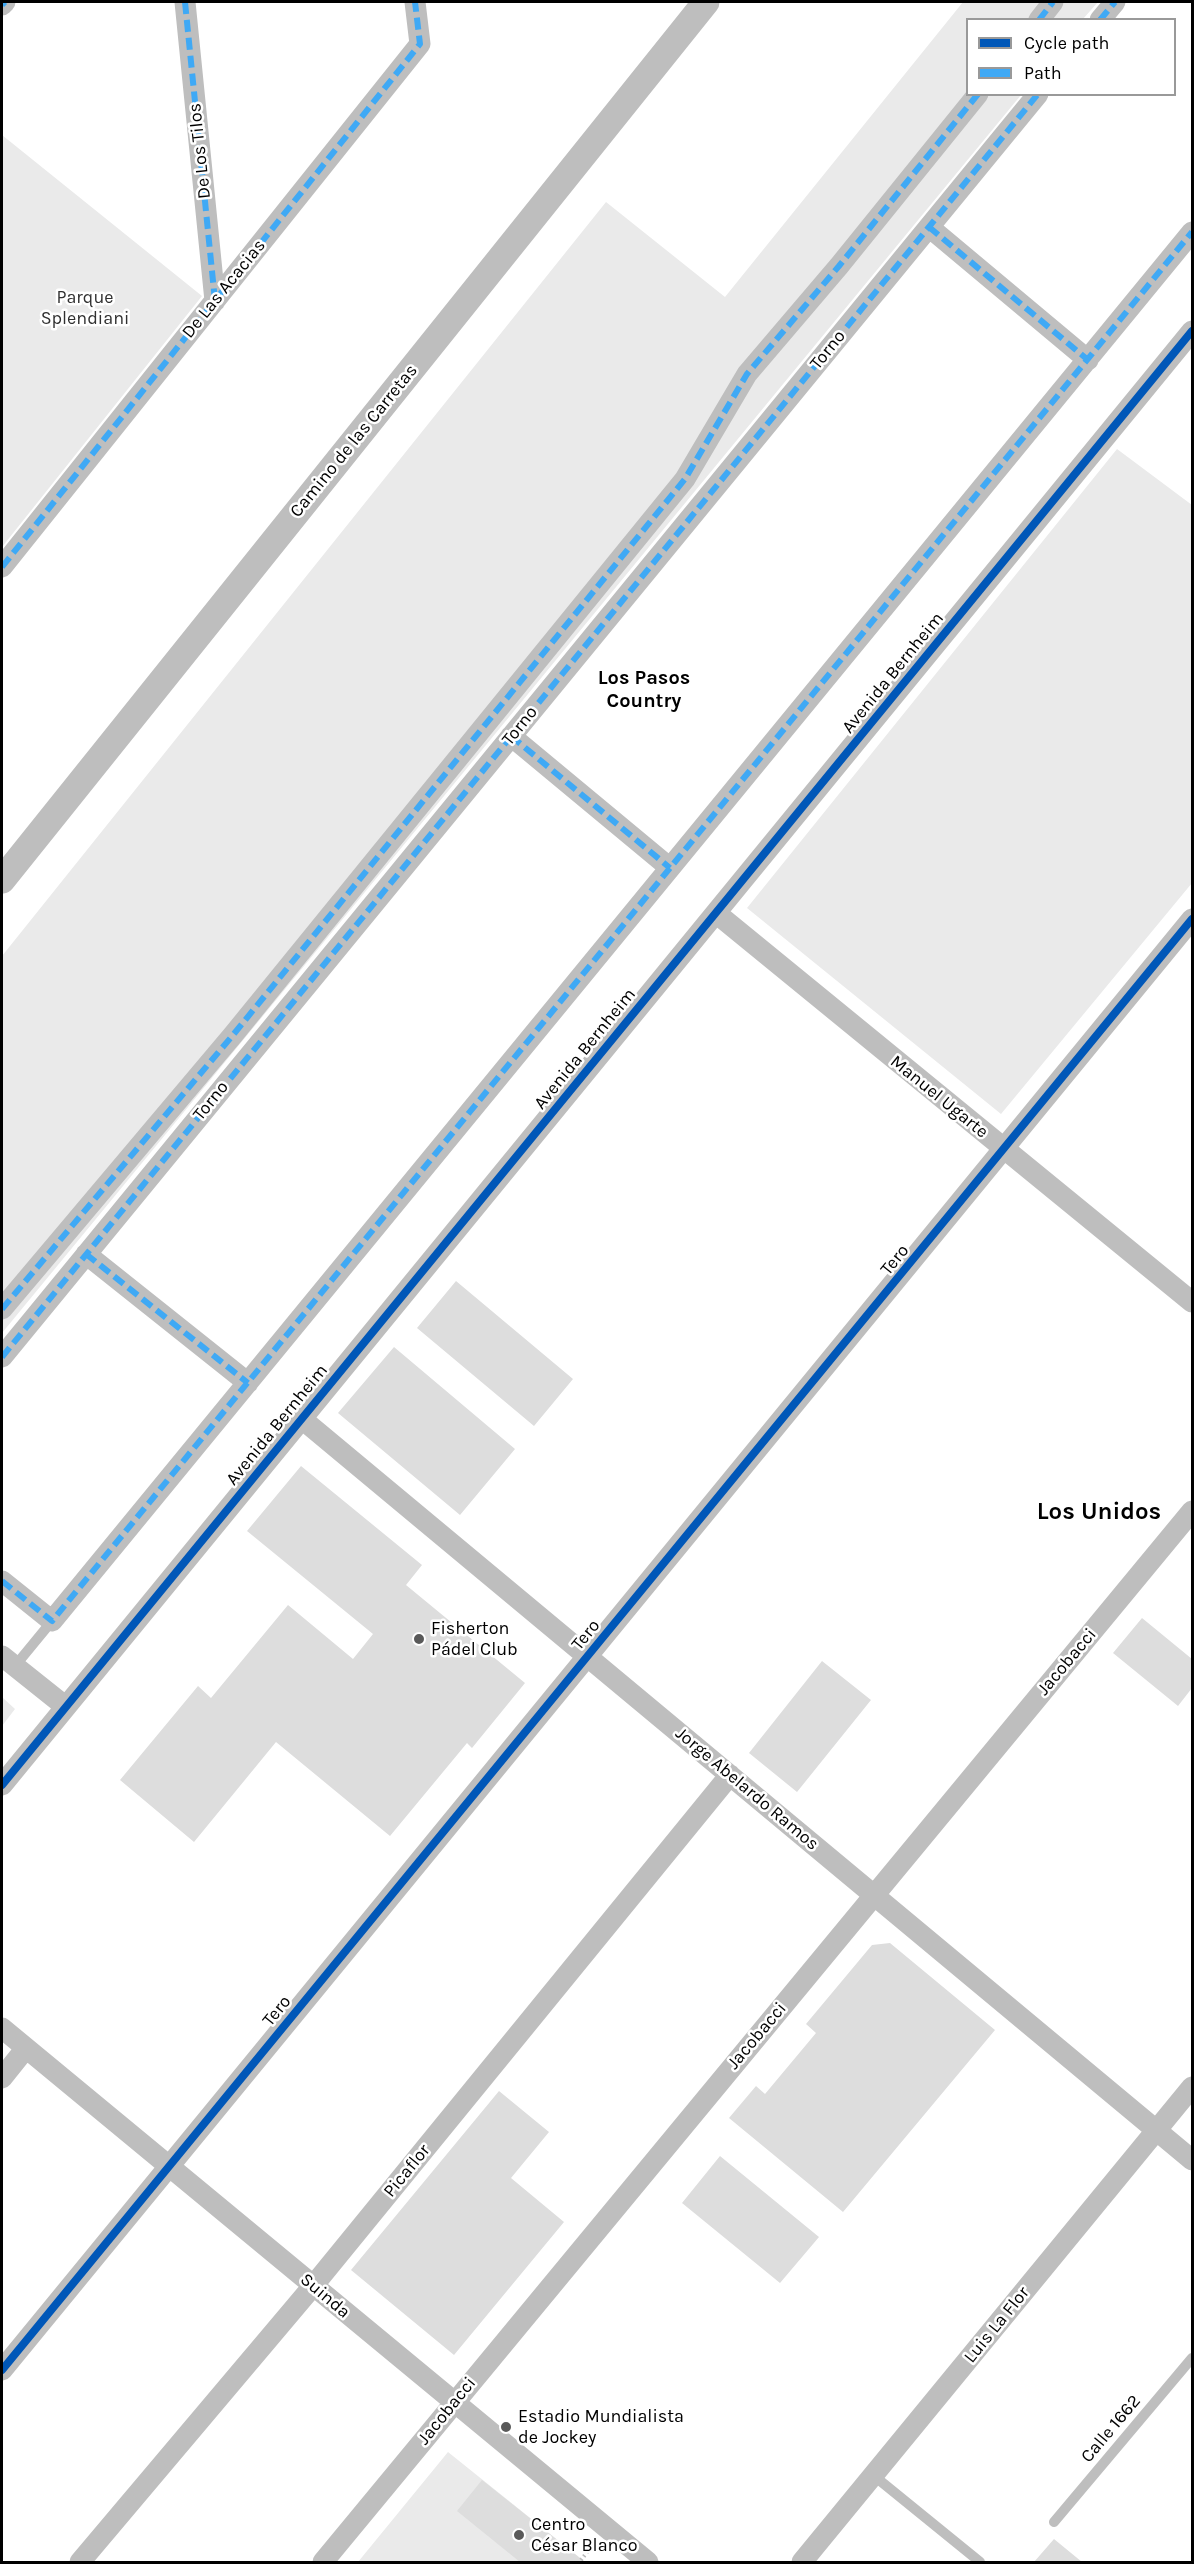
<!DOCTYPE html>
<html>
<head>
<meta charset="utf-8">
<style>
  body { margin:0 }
  #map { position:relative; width:1194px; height:2564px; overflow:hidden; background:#fff; font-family:Karla,sans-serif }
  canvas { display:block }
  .frame { position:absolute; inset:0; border:3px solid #000; pointer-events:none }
  .legend { position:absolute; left:966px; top:18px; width:210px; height:78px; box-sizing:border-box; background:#fff; border:2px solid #999; margin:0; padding:8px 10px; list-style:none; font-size:18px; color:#000 }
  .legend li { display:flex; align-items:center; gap:12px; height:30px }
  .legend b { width:30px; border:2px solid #999 }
</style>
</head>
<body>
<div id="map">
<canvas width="1194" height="2564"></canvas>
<div class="frame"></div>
<ul class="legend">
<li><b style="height:8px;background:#0057b8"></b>Cycle path</li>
<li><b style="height:8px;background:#3fa9f5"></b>Path</li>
</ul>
</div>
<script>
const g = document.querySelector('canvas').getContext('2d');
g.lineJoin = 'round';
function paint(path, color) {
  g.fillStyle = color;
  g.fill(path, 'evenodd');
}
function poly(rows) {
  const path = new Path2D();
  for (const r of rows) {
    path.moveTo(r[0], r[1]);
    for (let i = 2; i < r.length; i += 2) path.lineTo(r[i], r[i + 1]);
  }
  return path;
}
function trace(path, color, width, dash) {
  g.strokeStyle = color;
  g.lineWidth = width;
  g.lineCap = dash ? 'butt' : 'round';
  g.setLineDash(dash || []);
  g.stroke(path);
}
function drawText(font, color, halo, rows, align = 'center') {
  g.font = font + ' Karla,sans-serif';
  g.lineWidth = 5;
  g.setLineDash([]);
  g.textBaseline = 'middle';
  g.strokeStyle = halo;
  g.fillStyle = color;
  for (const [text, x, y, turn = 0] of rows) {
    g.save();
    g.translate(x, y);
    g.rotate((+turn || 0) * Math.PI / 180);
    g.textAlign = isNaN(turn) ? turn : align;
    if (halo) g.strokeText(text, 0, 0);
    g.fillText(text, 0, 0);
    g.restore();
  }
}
paint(poly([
  [963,2,1098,2,1083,19,968,20,968,94,1021,95,2,1333,2,956,606,202,725,297],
  [2,135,202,296,2,547],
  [1117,449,1192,505,1192,883,1001,1114,747,908],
  [2,1697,15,1709,2,1726],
  [448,2452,585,2562,358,2562]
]), '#eaeaea');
paint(poly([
  [456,1281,573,1379,534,1426,417,1328],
  [394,1347,515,1449,460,1515,338,1413],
  [301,1466,422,1565,406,1585,525,1683,472,1748,467,1743,390,1836,276,1742,194,1842,120,1780,198,1686,211,1698,288,1605,353,1659,373,1634,247,1531],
  [1142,1618,1192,1659,1192,1688,1178,1706,1113,1653],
  [822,1661,871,1700,797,1792,749,1753],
  [890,1943,995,2030,843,2212,729,2118,756,2086,765,2094,816,2033,806,2024,872,1945],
  [499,2091,549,2132,511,2178,564,2222,454,2355,351,2270],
  [720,2156,819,2237,780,2283,682,2203],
  [482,2480,585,2562,520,2562,457,2511],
  [1054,2539,1082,2562,1034,2562]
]), '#ddd');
trace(poly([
  [581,2560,595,2542]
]), '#b8b8b8', 4, [1.5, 3]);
trace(poly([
  [15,1666,52,1621],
  [873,2475,980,2562],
  [1054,2522,1192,2358]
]), '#bebebe', 10);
trace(poly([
  [185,2,215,301],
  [2,5,5,2],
  [1039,20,1053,2],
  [1100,20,1115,2],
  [929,227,1088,360],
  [2,567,420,44,415,2],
  [511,736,670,868],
  [716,913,1192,1302],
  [86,1254,248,1383],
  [2,1309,233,1035,685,479,747,374,839,266,978,94],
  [2,1357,1038,94],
  [302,1419,1192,2160],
  [2,1581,52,1621,1192,232],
  [2,1656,66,1707],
  [2,1785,1192,331],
  [2,2028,648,2562],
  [2,2078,26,2048],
  [2,2370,1192,919],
  [80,2562,313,2286,730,1775],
  [323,2562,1192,1511],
  [802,2562,1192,2087]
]), '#bebebe', 21);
trace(poly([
  [2,880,706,2]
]), '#bebebe', 27);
trace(poly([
  [185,2,215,301],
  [2,5,5,2],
  [1039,20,1053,2],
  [1100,20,1115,2],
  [929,227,1088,360],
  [2,567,420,44,415,2],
  [511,736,670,868],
  [86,1254,248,1383],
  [2,1309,233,1035,685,479,747,374,839,266,978,94],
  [2,1357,1038,94],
  [2,1581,52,1621,1192,232]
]), '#3fa9f5', 6, [12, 6]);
trace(poly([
  [2,1785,1192,331],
  [2,2370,1192,919]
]), '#0057b8', 8);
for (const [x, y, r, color] of [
  [419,1639,6,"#595959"],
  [506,2427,6,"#595959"],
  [519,2535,6,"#595959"]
]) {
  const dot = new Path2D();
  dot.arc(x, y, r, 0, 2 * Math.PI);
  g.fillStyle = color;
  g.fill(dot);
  trace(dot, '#fff', 2);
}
drawText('18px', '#000', '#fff', [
  ["De Los Tilos",200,151,-96],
  ["De Las Acacias",224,289,-51],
  ["Torno",828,350,-51],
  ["Camino de las Carretas",354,441,-51],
  ["Avenida Bernheim",893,673,-51],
  ["Torno",520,726,-51],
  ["Avenida Bernheim",585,1049,-51],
  ["Manuel Ugarte",939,1097,39],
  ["Torno",211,1101,-51],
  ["Tero",895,1260,-51],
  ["Avenida Bernheim",277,1425,-51],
  ["Tero",586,1635,-51],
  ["Jacobacci",1067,1662,-50],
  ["Jorge Abelardo Ramos",747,1789,40],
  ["Tero",277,2011,-51],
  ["Jacobacci",757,2036,-50],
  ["Picaflor",407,2171,-51],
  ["Suinda",325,2296,40],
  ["Luis La Flor",997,2325,-51],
  ["Jacobacci",447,2411,-51],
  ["Calle 1662",1111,2429,-50]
]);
drawText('18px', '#303030', '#fff', [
  ["Parque",85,298],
  ["Splendiani",85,319]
]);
drawText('18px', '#000', '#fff', [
  ["Fisherton",431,1629],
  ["Pádel Club",431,1650],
  ["Estadio Mundialista",518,2417],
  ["de Jockey",518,2438],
  ["Centro",531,2525],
  ["César Blanco",531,2546]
], 'left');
drawText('bold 20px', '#000', '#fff', [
  ["Los Pasos",644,678],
  ["Country",644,701]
]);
drawText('bold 24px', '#000', '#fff', [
  ["Los Unidos",1099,1512]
]);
</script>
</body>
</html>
